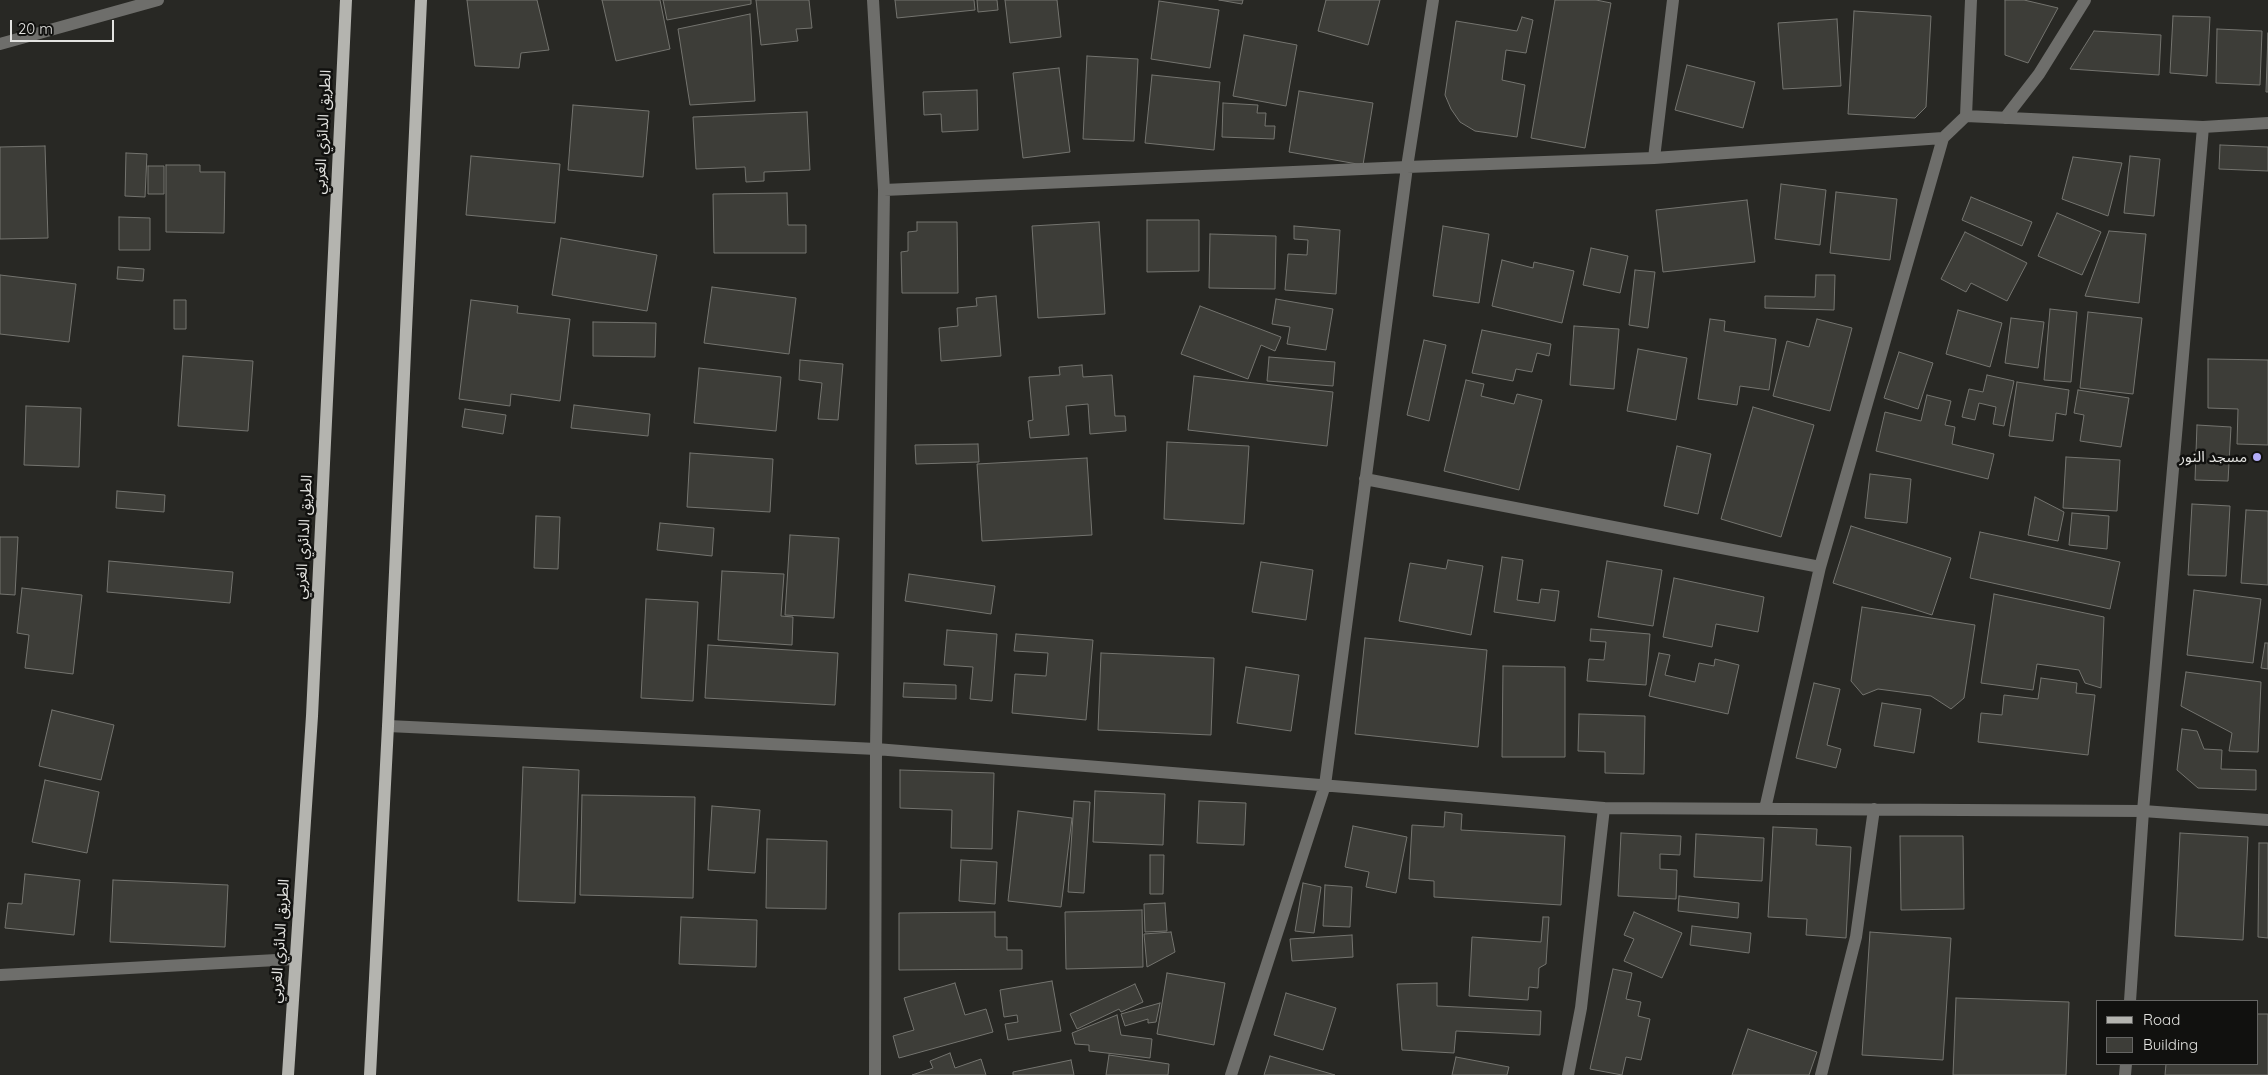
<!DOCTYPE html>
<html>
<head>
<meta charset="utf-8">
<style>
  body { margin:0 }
  #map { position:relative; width:2268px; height:1075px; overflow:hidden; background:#282824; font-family:Quicksand,sans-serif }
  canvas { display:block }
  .legend { position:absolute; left:2096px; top:1000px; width:162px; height:65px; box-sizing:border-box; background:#11110f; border:1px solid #656563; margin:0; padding:6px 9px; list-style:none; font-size:15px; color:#e4e4e1 }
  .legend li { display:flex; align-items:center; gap:10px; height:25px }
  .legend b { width:25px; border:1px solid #656563 }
  .scale { position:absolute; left:10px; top:20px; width:104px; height:22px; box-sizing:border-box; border:2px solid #e4e4e1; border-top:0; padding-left:6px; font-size:15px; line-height:18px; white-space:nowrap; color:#e4e4e1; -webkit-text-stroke:4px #11110f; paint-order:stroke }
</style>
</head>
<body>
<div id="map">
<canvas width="2268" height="1075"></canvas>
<ul class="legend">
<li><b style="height:6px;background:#b4b4af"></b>Road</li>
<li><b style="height:14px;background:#3d3d38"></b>Building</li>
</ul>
<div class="scale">20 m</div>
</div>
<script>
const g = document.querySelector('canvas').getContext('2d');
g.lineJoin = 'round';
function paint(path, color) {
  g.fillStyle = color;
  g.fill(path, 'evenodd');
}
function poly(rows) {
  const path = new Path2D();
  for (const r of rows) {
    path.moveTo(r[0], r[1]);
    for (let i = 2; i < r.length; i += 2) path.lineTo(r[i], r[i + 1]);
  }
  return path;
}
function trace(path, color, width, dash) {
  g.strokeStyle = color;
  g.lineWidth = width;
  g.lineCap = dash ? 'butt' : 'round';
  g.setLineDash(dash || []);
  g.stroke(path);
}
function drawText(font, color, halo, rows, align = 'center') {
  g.font = font + ' Quicksand,"Noto Sans Arabic",sans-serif';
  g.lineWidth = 5;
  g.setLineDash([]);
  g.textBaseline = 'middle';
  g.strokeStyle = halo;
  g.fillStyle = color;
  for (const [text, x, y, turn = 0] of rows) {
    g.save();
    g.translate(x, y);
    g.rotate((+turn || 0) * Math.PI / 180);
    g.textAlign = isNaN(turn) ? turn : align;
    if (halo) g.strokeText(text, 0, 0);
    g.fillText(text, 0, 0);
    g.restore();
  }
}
const building = poly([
  [467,0,537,0,549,50,521,53,519,68,475,66,467,0],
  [602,0,660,0,670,49,616,61,602,0],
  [663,0,751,0,751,4,667,20,663,0],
  [756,0,809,0,812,28,796,29,798,41,761,45,756,0],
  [895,0,974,0,975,10,897,18,895,0],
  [977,0,997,0,998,10,978,12,977,0],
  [1005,0,1057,0,1061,37,1010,43,1005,0],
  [1219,0,1243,0,1242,4,1219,0],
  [1326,0,1380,0,1368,45,1318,31,1326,0],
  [1555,0,1596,0,1611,3,1585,148,1531,138,1555,0],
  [2005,0,2024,0,2058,8,2028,63,2005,55,2005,0],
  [1159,1,1219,10,1210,68,1151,59,1159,1],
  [1854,11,1931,16,1926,107,1915,118,1848,114,1854,11],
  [750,14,755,101,690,105,678,29,750,14],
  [2173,16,2210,17,2207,76,2170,73,2173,16],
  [1522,17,1533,20,1526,53,1506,50,1502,80,1525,85,1517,137,1475,131,1460,122,1451,109,1445,95,1456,21,1517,31,1522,17],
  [1837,19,1841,86,1783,89,1778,23,1837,19],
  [2217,29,2262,31,2260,85,2216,83,2217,29],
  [2094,31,2161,35,2159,75,2070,69,2094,31],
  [2268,33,2268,92,2266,92,2268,33],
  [1244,35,1297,45,1286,106,1233,96,1244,35],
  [1087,56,1138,59,1134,141,1083,139,1087,56],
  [1687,65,1755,82,1743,128,1675,110,1687,65],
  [1059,68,1070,152,1023,158,1013,73,1059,68],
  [1152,75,1220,82,1214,150,1145,143,1152,75],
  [977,90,978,130,942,132,941,114,924,115,923,92,977,90],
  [1299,91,1373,103,1363,165,1289,152,1299,91],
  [1223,103,1258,105,1257,113,1266,113,1265,126,1275,126,1274,139,1222,137,1223,103],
  [573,105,649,111,643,177,568,170,573,105],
  [807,112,810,170,764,172,764,181,746,182,745,167,696,169,693,117,807,112],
  [2220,145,2268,147,2268,171,2219,169,2220,145],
  [45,146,48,238,0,239,0,147,45,146],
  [126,153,147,154,145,197,125,196,126,153],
  [471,156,560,164,555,223,466,215,471,156],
  [2130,156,2160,159,2154,216,2124,213,2130,156],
  [2073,157,2122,163,2108,216,2062,199,2073,157],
  [166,165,200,165,200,172,225,172,224,233,166,232,166,165],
  [148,166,164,166,164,194,148,194,148,166],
  [1781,184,1826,190,1820,245,1775,239,1781,184],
  [1836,192,1897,199,1890,260,1830,253,1836,192],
  [787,193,788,225,806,225,806,253,714,253,713,194,787,193],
  [1971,197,2032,222,2022,246,1962,220,1971,197],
  [1747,200,1755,262,1663,272,1656,210,1747,200],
  [2057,213,2101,232,2082,275,2038,256,2057,213],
  [119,217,150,218,150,250,119,250,119,217],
  [1147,220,1199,220,1199,271,1147,272,1147,220],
  [917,222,957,222,958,293,902,293,901,252,908,251,908,232,917,231,917,222],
  [1099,222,1105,314,1038,318,1032,226,1099,222],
  [1294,226,1340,230,1336,294,1285,290,1288,254,1307,255,1308,240,1294,239,1294,226],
  [1443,226,1489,234,1479,303,1433,296,1443,226],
  [2109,231,2146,234,2139,303,2085,296,2109,231],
  [1965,232,2027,263,2007,301,1971,283,1966,292,1941,279,1965,232],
  [1210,234,1276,236,1275,289,1209,288,1210,234],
  [561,238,657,255,647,311,552,295,561,238],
  [1591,248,1628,256,1620,293,1583,285,1591,248],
  [1502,260,1533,268,1534,262,1574,271,1562,323,1492,306,1502,260],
  [118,267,144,269,143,281,117,279,118,267],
  [1635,270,1655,272,1648,328,1629,325,1635,270],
  [0,275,76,284,69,342,0,334,0,275],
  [1816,275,1835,275,1834,310,1765,308,1765,296,1815,297,1816,275],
  [712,287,796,298,789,354,704,343,712,287],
  [996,296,1001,356,941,361,939,328,958,326,957,308,977,306,976,298,996,296],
  [1276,299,1333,309,1326,350,1287,344,1290,327,1272,324,1276,299],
  [174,300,186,300,186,329,174,329,174,300],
  [471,300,518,306,517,313,570,319,560,401,511,394,510,406,459,399,471,300],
  [1200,306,1281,337,1275,351,1261,345,1248,379,1181,354,1200,306],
  [2050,309,2077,312,2071,382,2044,380,2050,309],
  [1958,310,2002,323,1990,367,1946,354,1958,310],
  [2088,312,2142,318,2133,394,2080,388,2088,312],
  [2011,318,2044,322,2038,368,2005,363,2011,318],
  [1710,319,1725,321,1724,331,1776,339,1769,390,1740,386,1737,405,1698,399,1710,319],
  [1817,319,1852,328,1830,411,1773,396,1787,341,1809,347,1817,319],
  [593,322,656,323,655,357,593,356,593,322],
  [1574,326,1619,329,1614,389,1570,385,1574,326],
  [1482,330,1551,344,1549,356,1537,353,1532,372,1516,369,1513,381,1472,373,1482,330],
  [1424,340,1446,345,1429,421,1407,415,1424,340],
  [1638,349,1687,358,1676,420,1627,411,1638,349],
  [1899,352,1933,363,1918,409,1884,398,1899,352],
  [183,356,253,361,248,431,178,426,183,356],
  [1269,357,1335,362,1333,386,1267,381,1269,357],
  [2208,359,2268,360,2268,445,2237,444,2238,409,2208,408,2208,359],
  [800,360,843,364,838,420,818,419,822,383,799,380,800,360],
  [1082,365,1083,377,1112,375,1115,416,1125,416,1126,431,1090,434,1088,404,1066,406,1069,435,1030,438,1028,421,1033,420,1029,377,1060,375,1059,367,1082,365],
  [699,368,781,377,776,431,694,423,699,368],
  [1987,375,2014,381,2004,426,1993,424,1996,407,1979,403,1975,420,1962,417,1969,389,1983,392,1987,375],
  [1194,376,1333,392,1327,446,1188,430,1194,376],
  [1466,380,1484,384,1481,396,1514,404,1517,394,1542,400,1519,490,1444,471,1466,380],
  [2017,382,2069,390,2066,415,2056,413,2053,441,2009,436,2017,382],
  [2078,390,2129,398,2121,447,2080,441,2084,415,2074,413,2078,390],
  [1927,395,1951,401,1945,425,1955,427,1952,444,1994,454,1988,479,1876,451,1885,412,1921,421,1927,395],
  [574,405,650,414,648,436,571,428,574,405],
  [26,406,81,408,79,467,24,465,26,406],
  [1753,407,1814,425,1781,537,1721,519,1753,407],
  [465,409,506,415,503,434,462,427,465,409],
  [2197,425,2231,427,2228,481,2195,480,2197,425],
  [1167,442,1249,446,1244,524,1164,519,1167,442],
  [978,444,979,462,916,464,915,445,978,444],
  [1677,446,1711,454,1698,514,1664,506,1677,446],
  [690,453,773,459,770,512,687,507,690,453],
  [2066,457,2120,460,2117,511,2063,508,2066,457],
  [1087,458,1092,535,982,541,977,464,1087,458],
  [1870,474,1911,479,1907,523,1865,518,1870,474],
  [117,491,165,495,164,512,116,508,117,491],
  [2035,497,2064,512,2058,541,2028,535,2035,497],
  [2192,504,2230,506,2226,576,2188,575,2192,504],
  [2246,510,2268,511,2268,585,2241,583,2246,510],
  [2072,513,2109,516,2107,549,2069,545,2072,513],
  [536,516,560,517,558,569,534,568,536,516],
  [660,523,714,528,712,556,657,550,660,523],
  [1851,526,1951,558,1932,615,1833,583,1851,526],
  [1980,532,2120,562,2110,609,1970,578,1980,532],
  [790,535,839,538,834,618,785,615,790,535],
  [0,537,18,537,15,595,0,594,0,537],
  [1502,557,1523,560,1517,600,1539,603,1541,589,1559,591,1555,621,1494,612,1502,557],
  [1448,560,1483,566,1471,635,1399,621,1410,563,1446,569,1448,560],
  [109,561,233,572,230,603,107,592,109,561],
  [1607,561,1662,570,1653,626,1598,617,1607,561],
  [1261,562,1313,570,1306,620,1252,612,1261,562],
  [722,571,784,574,781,616,793,617,792,645,718,640,722,571],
  [909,574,995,586,991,614,905,601,909,574],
  [1674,578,1764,597,1758,632,1716,624,1712,647,1663,637,1674,578],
  [22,588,82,595,73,674,25,668,29,635,17,633,22,588],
  [2194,590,2261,599,2253,663,2187,655,2194,590],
  [1994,594,2104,617,2101,688,2085,683,2079,670,2037,664,2033,690,1981,683,1994,594],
  [646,599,698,602,693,701,641,698,646,599],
  [1862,607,1975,625,1964,698,1951,709,1931,696,1878,689,1863,695,1851,681,1862,607],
  [1591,629,1650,634,1646,685,1587,681,1589,659,1604,660,1606,642,1590,641,1591,629],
  [947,630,997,634,992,701,970,699,973,667,944,665,947,630],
  [1016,634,1093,640,1086,720,1012,713,1015,674,1046,676,1048,653,1014,651,1016,634],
  [1365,638,1487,650,1478,747,1355,734,1365,638],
  [2265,643,2268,643,2268,669,2261,668,2265,643],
  [708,645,838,653,835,705,705,698,708,645],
  [1101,653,1214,658,1211,735,1098,730,1101,653],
  [1659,653,1670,655,1665,675,1695,682,1699,663,1714,666,1715,659,1739,665,1728,714,1649,696,1659,653],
  [1503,666,1565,667,1565,757,1502,757,1503,666],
  [1246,667,1299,675,1291,731,1237,723,1246,667],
  [2186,672,2261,682,2258,752,2229,751,2232,733,2181,706,2186,672],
  [2041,678,2077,683,2076,693,2095,695,2088,755,1978,742,1981,713,2002,715,2004,695,2038,699,2041,678],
  [904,683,956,685,956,699,903,697,904,683],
  [1814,683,1840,689,1827,745,1841,749,1836,768,1796,758,1814,683],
  [1882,703,1921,709,1914,753,1874,746,1882,703],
  [52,710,114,725,101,780,39,766,52,710],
  [1579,714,1645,716,1644,774,1605,773,1605,752,1578,751,1579,714],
  [2182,729,2197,731,2204,749,2222,750,2221,769,2256,770,2256,790,2198,788,2177,770,2182,729],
  [523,767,579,770,575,903,518,901,523,767],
  [900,770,994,773,992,849,951,848,952,810,900,808,900,770],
  [45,780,99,792,87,853,32,842,45,780],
  [1095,791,1165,794,1163,845,1093,842,1095,791],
  [582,795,695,797,693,898,580,895,582,795],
  [1074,801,1090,802,1084,893,1068,892,1074,801],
  [1199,801,1246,803,1244,845,1197,843,1199,801],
  [712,806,760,810,755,873,708,870,712,806],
  [1018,811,1072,818,1061,907,1008,901,1018,811],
  [1445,812,1462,814,1461,830,1565,836,1561,905,1434,897,1434,881,1409,879,1412,825,1444,827,1445,812],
  [1353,826,1407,837,1396,893,1366,887,1369,872,1345,867,1353,826],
  [1773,827,1817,829,1816,845,1851,847,1846,938,1806,935,1807,919,1768,917,1773,827],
  [1621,833,1681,836,1680,855,1660,854,1660,869,1677,870,1676,899,1618,896,1621,833],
  [2180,833,2248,837,2243,940,2175,936,2180,833],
  [1696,834,1764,838,1762,881,1694,877,1696,834],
  [1900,836,1963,836,1964,909,1901,910,1900,836],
  [767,839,827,841,826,909,766,908,767,839],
  [2259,843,2268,843,2268,938,2258,937,2259,843],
  [1150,855,1164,855,1163,894,1150,894,1150,855],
  [961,860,997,862,995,904,959,901,961,860],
  [25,874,80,880,74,935,5,928,8,903,22,904,25,874],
  [113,880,228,885,225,947,110,942,113,880],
  [1303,883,1321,887,1314,933,1295,931,1303,883],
  [1325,885,1352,887,1350,927,1323,926,1325,885],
  [1679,896,1739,903,1738,918,1678,911,1679,896],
  [1165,903,1167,931,1145,932,1144,904,1165,903],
  [1142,910,1143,967,1066,969,1065,912,1142,910],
  [995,912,995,937,1007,937,1007,950,1022,950,1022,969,899,970,899,913,995,912],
  [1634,912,1682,933,1662,978,1624,961,1634,939,1624,935,1634,912],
  [681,917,757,920,756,967,679,964,681,917],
  [1543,917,1549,917,1546,964,1539,968,1538,988,1529,987,1528,1000,1469,996,1472,937,1541,942,1543,917],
  [1692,926,1751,933,1749,953,1690,945,1692,926],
  [1171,932,1175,952,1147,967,1144,934,1171,932],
  [1870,932,1951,938,1943,1060,1862,1055,1870,932],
  [1352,935,1353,957,1292,961,1290,939,1352,935],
  [1613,969,1632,973,1626,999,1641,1002,1638,1016,1650,1019,1641,1060,1626,1057,1622,1075,1590,1069,1613,969],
  [1167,973,1225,983,1214,1045,1157,1034,1167,973],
  [1052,981,1061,1031,1008,1040,1005,1024,1018,1022,1017,1015,1004,1017,1000,990,1052,981],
  [955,983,965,1015,986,1009,993,1032,899,1058,893,1036,914,1030,904,998,955,983],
  [1437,983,1437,1006,1541,1011,1540,1035,1456,1031,1454,1053,1402,1050,1397,984,1437,983],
  [1135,984,1143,1002,1121,1012,1119,1009,1077,1029,1070,1014,1135,984],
  [1286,993,1336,1008,1323,1050,1274,1035,1286,993],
  [1956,998,2069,1002,2066,1075,1953,1075,1956,998],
  [1160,1003,1156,1022,1148,1023,1148,1019,1125,1026,1121,1014,1160,1003],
  [2257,1014,2268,1014,2268,1075,2165,1075,2166,1064,2257,1064,2257,1014],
  [1117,1015,1121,1035,1152,1039,1150,1058,1089,1051,1089,1045,1075,1044,1072,1033,1117,1015],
  [1748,1029,1817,1052,1809,1075,1732,1075,1748,1029],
  [950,1053,955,1068,981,1059,986,1075,912,1075,933,1068,930,1061,950,1053],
  [1109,1055,1169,1064,1168,1075,1106,1075,1109,1055],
  [1270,1056,1335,1075,1264,1075,1270,1056],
  [1456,1057,1509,1067,1507,1075,1452,1075,1456,1057],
  [1071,1060,1074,1075,1013,1075,1013,1072,1071,1060]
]);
paint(building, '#3d3d38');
trace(building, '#74746f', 1);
trace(poly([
  [873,0,884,190,876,749,875,1075],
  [0,44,158,0],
  [1966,116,2203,127,2268,123],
  [2005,118,2039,74,2085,0],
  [1654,158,1673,0],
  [884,190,1407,167,1654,158,1943,138,1966,116,1971,0],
  [1365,479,1820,567],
  [388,726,876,749,1604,808,2143,811,2268,820],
  [1765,809,1820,567,1943,138],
  [0,975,295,959],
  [2130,1001,2143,811,2203,127],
  [1231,1075,1325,785,1407,167,1433,0],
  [1568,1075,1581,1008,1604,808],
  [1821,1075,1856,937,1874,809],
  [2125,1075,2126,1064]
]), '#6e6e6b', 12);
trace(poly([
  [288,1075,312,716,346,0],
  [370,1075,388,726,421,0]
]), '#b4b4af', 12);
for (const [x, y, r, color] of [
  [2257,457,5,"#b3adf9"]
]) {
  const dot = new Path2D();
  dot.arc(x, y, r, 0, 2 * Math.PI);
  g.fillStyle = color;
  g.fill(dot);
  trace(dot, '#11110f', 2);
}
drawText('15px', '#e4e4e1', '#11110f', [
  ["الطريق الدائري الغربي",323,132,-87],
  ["الطريق الدائري الغربي",304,537,-87],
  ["الطريق الدائري الغربي",280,941,-86]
]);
drawText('15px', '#e4e4e1', '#11110f', [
  ["مسجد النور",2247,457]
], 'right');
</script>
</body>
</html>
